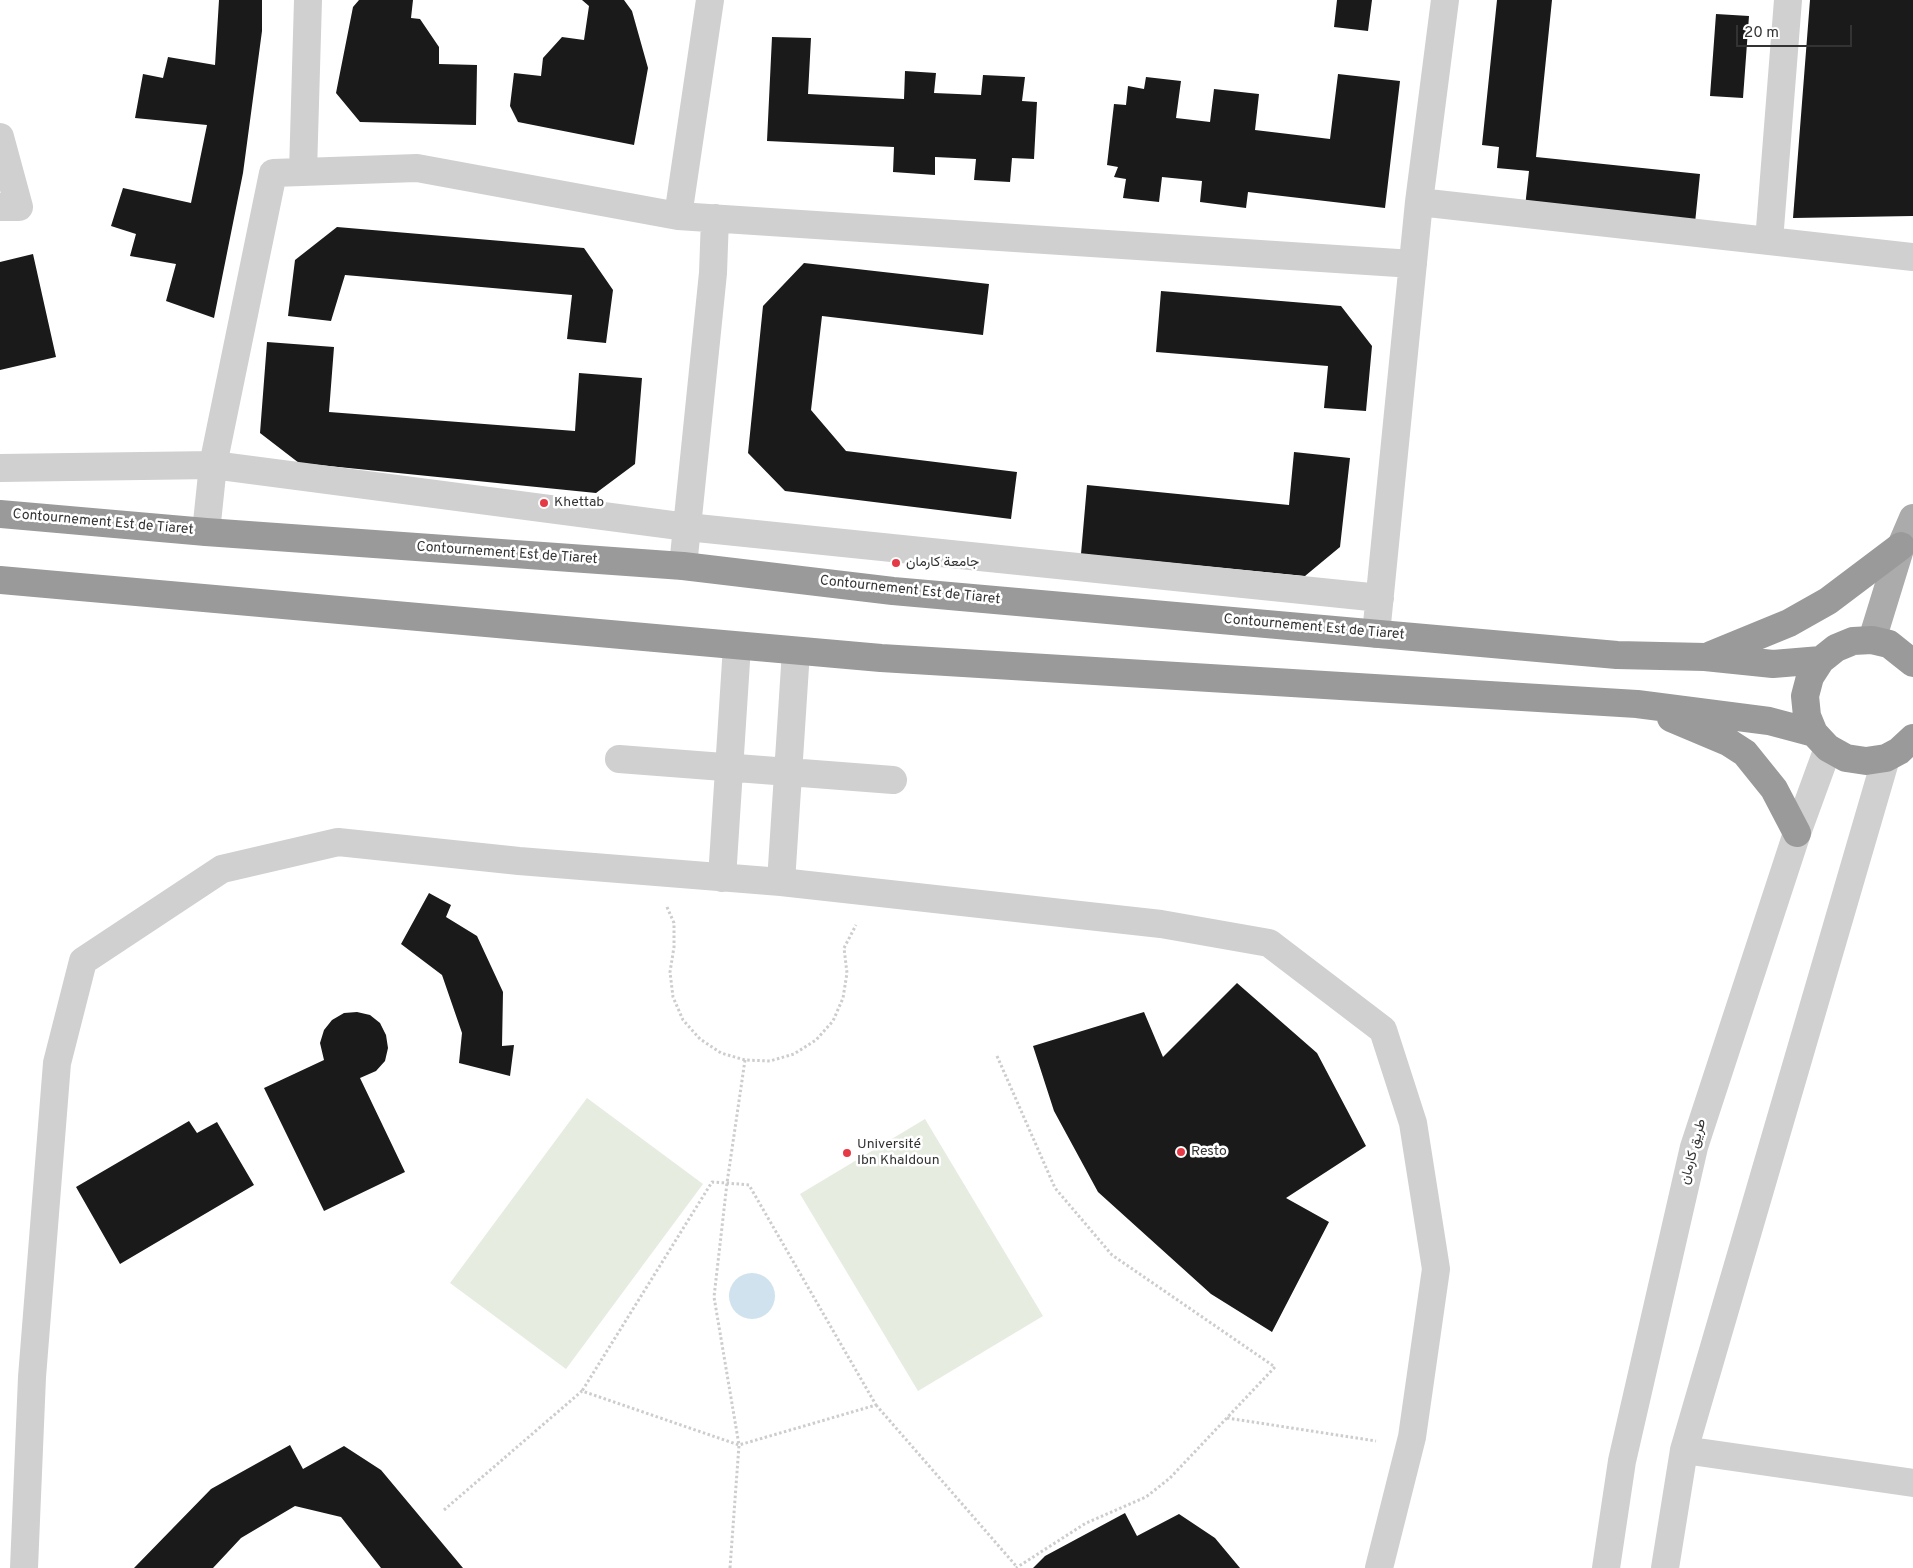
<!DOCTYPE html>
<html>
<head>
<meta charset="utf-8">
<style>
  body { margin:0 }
  #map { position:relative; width:1913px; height:1568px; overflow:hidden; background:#fff; font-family:Overpass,sans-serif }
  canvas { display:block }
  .scale { position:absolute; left:1736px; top:25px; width:116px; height:22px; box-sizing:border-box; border:2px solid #333; border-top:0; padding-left:6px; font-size:15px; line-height:18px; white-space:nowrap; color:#333; -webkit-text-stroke:4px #fff; paint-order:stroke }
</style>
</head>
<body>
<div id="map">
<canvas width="1913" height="1568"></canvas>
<div class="scale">20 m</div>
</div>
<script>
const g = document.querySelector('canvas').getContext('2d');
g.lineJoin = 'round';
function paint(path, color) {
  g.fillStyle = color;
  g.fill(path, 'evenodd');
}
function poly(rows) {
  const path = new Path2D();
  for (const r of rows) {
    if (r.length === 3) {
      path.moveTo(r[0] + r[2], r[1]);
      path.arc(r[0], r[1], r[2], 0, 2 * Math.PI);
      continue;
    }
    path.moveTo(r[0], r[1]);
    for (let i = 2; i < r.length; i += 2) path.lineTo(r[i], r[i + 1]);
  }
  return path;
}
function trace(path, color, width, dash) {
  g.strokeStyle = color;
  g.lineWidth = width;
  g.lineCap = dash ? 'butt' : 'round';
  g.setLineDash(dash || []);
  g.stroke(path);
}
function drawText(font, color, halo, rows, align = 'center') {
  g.font = font + ' Overpass,Vazirmatn,sans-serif';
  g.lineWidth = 5;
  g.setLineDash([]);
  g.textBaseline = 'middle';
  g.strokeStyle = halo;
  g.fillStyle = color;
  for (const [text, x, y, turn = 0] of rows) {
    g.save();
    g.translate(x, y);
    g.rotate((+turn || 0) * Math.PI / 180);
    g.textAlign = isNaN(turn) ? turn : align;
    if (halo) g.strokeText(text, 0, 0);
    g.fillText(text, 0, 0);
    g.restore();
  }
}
paint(poly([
  [587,1098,703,1184,566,1369,450,1283],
  [925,1119,1043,1316,918,1391,800,1194]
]), '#e6ecdf');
paint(poly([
  [752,1296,23]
]), '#cfe2ee');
paint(poly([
  [219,0,262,0,262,31,243,173,214,318,166,301,176,264,130,256,136,234,111,226,123,188,191,203,207,125,135,118,143,74,163,78,168,57,215,65],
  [359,0,413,0,411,18,420,19,439,47,439,64,477,65,476,125,360,122,336,93,353,7],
  [582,0,624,0,632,11,648,68,634,145,518,122,510,106,514,73,541,76,543,58,562,37,584,40,589,6],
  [1337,0,1372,0,1368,31,1334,27],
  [1497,0,1552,0,1536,157,1700,174,1695,223,1525,207,1529,171,1497,168,1499,147,1482,145],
  [1810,0,1913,0,1913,216,1793,218],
  [1716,14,1749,16,1743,98,1710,96],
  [772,37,811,38,808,94,904,99,905,71,936,73,934,93,981,95,983,75,1025,77,1022,101,1037,102,1034,159,1012,158,1010,182,974,180,976,159,935,157,935,175,893,172,894,147,767,141],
  [1338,74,1400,81,1385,208,1248,192,1246,208,1200,202,1202,181,1162,177,1159,202,1123,198,1126,179,1114,177,1118,167,1107,165,1114,104,1126,105,1128,86,1144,89,1146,77,1181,81,1176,118,1210,122,1214,89,1259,94,1255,130,1330,139],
  [337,227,584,248,613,290,606,343,567,339,572,295,345,275,331,321,288,316,295,260],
  [33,254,56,357,0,370,0,262],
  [804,263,989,284,983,335,822,316,811,410,846,451,1017,472,1011,519,785,491,748,453,763,306],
  [1161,291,1341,306,1372,346,1366,411,1324,408,1328,366,1156,352],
  [267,342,334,347,329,412,575,431,579,373,642,378,635,464,596,493,299,463,260,433],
  [1294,452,1350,458,1340,547,1305,576,1081,554,1087,485,1289,505],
  [429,893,451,905,446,917,477,936,503,992,502,1046,514,1045,510,1076,459,1063,462,1033,442,975,401,944],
  [1237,983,1317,1053,1366,1146,1286,1198,1329,1222,1272,1332,1211,1294,1098,1192,1054,1111,1033,1046,1144,1012,1163,1057],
  [357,1012,370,1015,380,1023,386,1035,388,1048,385,1061,376,1071,360,1078,405,1172,324,1211,264,1088,324,1060,320,1043,324,1030,332,1020,344,1013],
  [189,1121,197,1133,217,1122,254,1185,120,1264,76,1187],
  [290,1445,303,1469,344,1446,381,1470,463,1568,381,1568,341,1517,295,1506,241,1538,213,1568,134,1568,211,1489],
  [1125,1513,1137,1536,1179,1514,1215,1538,1240,1568,1033,1568,1045,1556]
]), '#1a1a1a');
trace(poly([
  [667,907,674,923,674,947,670,972,673,997,683,1020,700,1039,721,1053,745,1060,770,1061,794,1054,816,1040,833,1021,843,998,847,973,844,948,856,925],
  [997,1056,1055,1188,1112,1255,1275,1367,1170,1478,1146,1497,1086,1523,1016,1568],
  [876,1405,1017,1567],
  [1227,1418,1376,1441],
  [444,1510,582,1391,739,1445,876,1405,749,1185,727,1183,712,1182,582,1391],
  [730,1568,739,1445,714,1297,727,1183,745,1060]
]), '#cdcdcd', 3, [2.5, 2.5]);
trace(poly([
  [710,0,678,216,1413,264],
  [0,137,19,207,0,207],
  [303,172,308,0],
  [1419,202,1913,257],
  [1769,241,1788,0],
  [0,468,213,465,273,173,417,168,678,216],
  [206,532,213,465,687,527,1380,598],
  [683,566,713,273,715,218],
  [1376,634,1419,202,1445,0],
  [619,759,893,780],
  [722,878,737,646],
  [781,882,796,651],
  [1684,1450,1913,1483],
  [24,1568,32,1377,57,1063,83,961,222,869,338,842,519,861,781,882,1161,924,1269,943,1383,1030,1413,1123,1436,1269,1412,1437,1379,1568],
  [1606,1568,1622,1461,1694,1147,1797,833,1828,748],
  [1665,1568,1684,1450,1886,758]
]), '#d0d0d0', 28);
trace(poly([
  [1872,640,1901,546,1913,518]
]), '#ababab', 28);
trace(poly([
  [0,514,206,532,683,566,893,591,1617,655,1705,657,1773,664,1821,660],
  [0,580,881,658,1637,704,1769,721,1814,733],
  [1711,655,1789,623,1828,601,1901,546],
  [1913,663,1889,644,1872,640,1853,641,1836,648,1821,660,1810,677,1805,696,1807,716,1814,733,1828,748,1846,758,1866,761,1886,758,1899,751,1913,738],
  [1671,718,1728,742,1745,753,1774,789,1797,833]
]), '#9a9a9a', 28);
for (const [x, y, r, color] of [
  [544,503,5,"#e63946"],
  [896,563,5,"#e63946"],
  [1181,1152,5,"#e63946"],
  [847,1153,5,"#e63946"]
]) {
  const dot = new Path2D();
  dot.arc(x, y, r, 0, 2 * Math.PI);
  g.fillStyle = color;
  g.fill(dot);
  trace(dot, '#fff', 2);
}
drawText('14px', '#333', '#fff', [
  ["Khettab",554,503],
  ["جامعة كارمان",906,563],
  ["Université",857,1145],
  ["Ibn Khaldoun",857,1161],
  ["Resto",1191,1152]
], 'left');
drawText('14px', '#333', '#fff', [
  ["Contournement Est de Tiaret",103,523,5],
  ["Contournement Est de Tiaret",507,554,4],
  ["Contournement Est de Tiaret",910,591,6],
  ["Contournement Est de Tiaret",1314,628,5],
  ["طريق كارمان",1694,1152,-75]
]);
</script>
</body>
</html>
